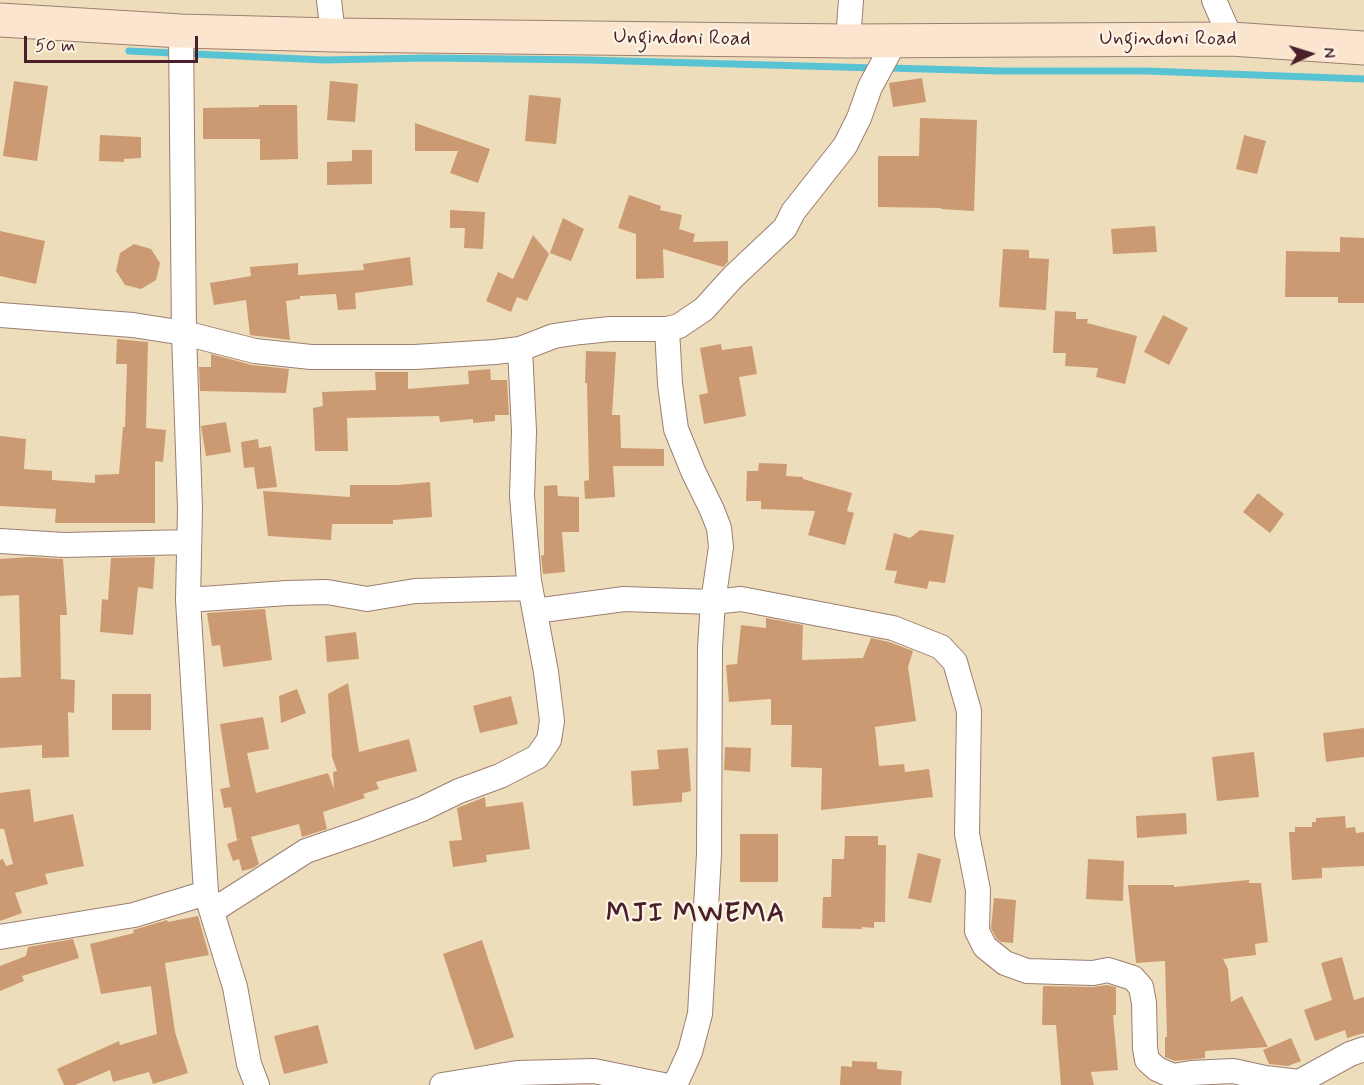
<!DOCTYPE html>
<html>
<head>
<meta charset="utf-8">
<style>
  body { margin:0 }
  #map { position:relative; width:1364px; height:1085px; overflow:hidden; background:#eeddba; font-family:Mynerve,sans-serif }
  canvas { display:block }
  .north { position:absolute; left:1280px; top:24px; width:60px; height:60px; -webkit-text-stroke:4px #fcf5e5; paint-order:stroke; rotate:86deg; font-size:16px; font-weight:700; line-height:24px; text-align:center; color:#4a1f2b }
  .north::after { content:''; display:block; margin:auto; width:21px; height:27px; background:#4a1f2b; clip-path:polygon(50% 0,100% 100%,50% 72%,0 100%) }
  .scale { position:absolute; left:24px; top:36px; width:174px; height:27px; box-sizing:border-box; border:3px solid #4a1f2b; border-top:0; padding-left:8px; font-size:18px; line-height:21px; white-space:nowrap; color:#4a1f2b; -webkit-text-stroke:4px #fcf5e5; paint-order:stroke }
</style>
</head>
<body>
<div id="map">
<canvas width="1364" height="1085"></canvas>
<div class="north">N</div>
<div class="scale">50 m</div>
</div>
<script>
const g = document.querySelector('canvas').getContext('2d');
g.lineJoin = 'round';
function poly(rows) {
  const path = new Path2D();
  for (const r of rows) {
    path.moveTo(r[0], r[1]);
    for (let i = 2; i < r.length; i += 2) path.lineTo(r[i], r[i + 1]);
  }
  return path;
}
function trace(path, color, width, dash) {
  g.strokeStyle = color;
  g.lineWidth = width;
  g.lineCap = dash ? 'butt' : 'round';
  g.setLineDash(dash || []);
  g.stroke(path);
}
function paint(path, color) {
  g.fillStyle = color;
  g.fill(path, 'evenodd');
}
function drawText(font, color, halo, rows, align = 'center') {
  g.font = font + ' Mynerve,sans-serif';
  g.lineWidth = 4.5;
  g.setLineDash([]);
  g.textBaseline = 'middle';
  g.strokeStyle = halo;
  g.fillStyle = color;
  for (const [text, x, y, turn = 0] of rows) {
    g.save();
    g.translate(x, y);
    g.rotate((+turn || 0) * Math.PI / 180);
    g.textAlign = isNaN(turn) ? turn : align;
    if (halo) g.strokeText(text, 0, 0);
    g.fillText(text, 0, 0);
    g.restore();
  }
}
trace(poly([
  [129,51,324,60,428,58,589,60,876,68],
  [887,68,1001,71,1146,71,1364,79]
]), '#58c3d3', 7);
paint(poly([
  [922,78,926,102,893,107,889,83],
  [14,81,48,86,37,161,3,156],
  [330,81,358,84,355,122,327,120],
  [529,95,561,98,556,144,525,141],
  [259,105,297,105,298,159,260,160,260,139,203,139,203,108,259,107],
  [920,118,977,120,974,211,941,209,941,208,878,207,878,156,919,156],
  [415,123,490,149,478,183,450,173,458,151,415,151],
  [100,135,141,137,141,158,124,159,124,162,99,161],
  [1244,135,1266,141,1257,174,1236,169],
  [352,150,372,150,372,184,327,185,327,162,352,161],
  [629,195,661,206,660,210,682,215,679,229,695,234,693,242,728,241,728,262,723,267,663,249,664,278,636,279,636,234,618,228],
  [450,210,485,212,483,249,464,248,465,228,450,228],
  [563,218,584,229,571,261,550,253],
  [1155,226,1157,252,1113,254,1111,229],
  [0,231,45,241,36,284,0,276],
  [533,235,549,254,527,301,517,297,511,312,486,301,498,272,513,279],
  [1340,237,1364,238,1364,303,1338,303,1338,297,1285,297,1286,251,1340,252],
  [134,244,151,249,160,263,156,280,141,289,125,285,116,271,120,253],
  [1003,249,1029,250,1029,258,1049,259,1046,310,999,307],
  [410,257,413,285,355,293,356,309,338,310,336,294,300,296,300,299,286,301,290,340,250,335,246,300,214,305,210,283,251,276,250,267,298,263,298,275,364,270,363,264],
  [1055,311,1076,312,1076,319,1088,319,1087,323,1137,336,1125,384,1096,377,1098,368,1065,366,1066,353,1053,353],
  [1163,315,1188,328,1169,365,1144,352],
  [117,339,148,342,146,428,166,430,163,462,155,461,155,523,55,523,56,509,0,506,0,436,26,439,24,469,52,471,52,480,95,483,95,475,119,474,123,427,125,427,127,364,116,364],
  [721,344,722,350,752,346,757,374,739,377,746,416,704,424,699,395,708,393,700,348],
  [586,351,616,352,612,415,620,415,621,448,664,449,664,466,613,466,615,497,585,499,584,481,589,480,587,383,585,383],
  [211,354,252,365,289,369,286,393,200,391,199,367,211,367],
  [490,369,491,380,507,380,509,415,495,415,495,421,473,423,473,419,440,422,439,416,347,418,348,451,315,451,313,408,323,406,322,392,376,390,375,372,408,372,408,389,469,384,468,371],
  [226,422,231,452,206,456,201,426],
  [258,439,259,448,271,446,277,487,257,489,254,467,244,468,241,442],
  [759,463,787,464,786,476,803,477,803,479,852,493,847,511,854,513,845,545,808,535,815,511,761,509,761,501,746,501,747,471,758,471],
  [430,482,432,517,393,520,393,524,332,524,331,540,268,536,263,491,350,497,350,485,398,485],
  [557,485,558,496,579,497,579,532,562,532,565,572,543,574,541,556,544,555,544,486],
  [1258,493,1284,514,1270,533,1243,512],
  [920,530,954,535,945,583,929,581,927,589,894,583,897,571,885,570,894,533,910,538],
  [30,557,63,559,67,615,60,615,61,679,75,680,74,713,68,712,69,757,42,758,42,745,0,748,0,678,21,677,19,595,0,596,0,559],
  [155,557,153,589,138,587,133,635,100,632,102,599,108,600,111,558],
  [265,609,272,660,223,667,220,645,212,646,207,613],
  [766,618,803,625,802,660,863,658,871,638,889,642,913,651,908,667,916,721,875,727,879,766,904,764,905,772,929,769,933,797,821,810,822,768,791,767,792,725,771,725,771,699,729,702,726,665,737,664,741,625,766,628],
  [356,632,359,659,327,662,325,636],
  [348,683,359,752,409,739,417,771,376,782,379,789,363,794,365,798,323,812,327,829,302,837,299,824,251,837,259,864,253,868,242,871,239,859,233,861,227,844,241,839,237,840,231,807,224,808,220,789,230,787,220,724,263,717,269,749,247,753,256,793,328,773,334,789,333,772,337,771,332,757,328,694],
  [297,689,306,713,281,723,279,696],
  [112,694,151,694,151,730,112,730],
  [511,696,518,724,480,733,473,706],
  [1364,728,1364,757,1326,762,1323,733],
  [725,747,751,748,750,772,724,770],
  [688,748,691,791,682,793,682,802,633,806,631,771,659,769,657,750],
  [1254,752,1259,797,1217,801,1212,757],
  [30,789,34,822,73,814,84,866,45,874,48,884,15,893,22,913,0,921,0,860,3,859,6,866,13,864,4,829,0,829,0,793],
  [485,797,486,807,523,802,530,849,486,855,487,862,453,867,449,841,462,840,457,808],
  [1186,813,1187,834,1137,838,1136,816],
  [1345,816,1346,828,1355,827,1356,833,1364,832,1364,866,1322,868,1322,878,1292,880,1289,832,1295,832,1295,827,1312,827,1312,822,1316,822,1316,818],
  [740,834,778,834,778,882,740,882],
  [845,836,878,836,878,845,886,845,885,922,874,922,874,928,862,927,862,929,822,928,823,897,831,897,832,859,844,859],
  [918,853,941,859,931,903,908,898],
  [1088,859,1124,861,1123,901,1086,899],
  [1249,880,1249,883,1261,883,1268,942,1255,944,1256,955,1223,959,1228,969,1231,1002,1242,996,1268,1047,1205,1051,1205,1058,1175,1061,1165,1057,1165,1037,1167,1037,1165,961,1136,963,1128,885,1174,885,1174,887],
  [994,898,1016,900,1013,943,1001,942,996,938,991,928],
  [198,916,209,955,165,963,175,1032,188,1073,153,1084,149,1072,113,1082,110,1070,75,1085,64,1085,57,1069,119,1041,120,1045,157,1034,151,986,101,994,90,944,134,933,133,930,167,920,168,922],
  [73,939,79,958,22,976,24,981,0,991,0,966,26,956,28,947],
  [482,940,514,1037,475,1050,443,954],
  [1342,957,1354,1000,1364,997,1364,1033,1347,1038,1345,1030,1315,1041,1304,1010,1332,1000,1321,963],
  [1107,985,1116,987,1116,1015,1113,1015,1118,1070,1091,1072,1094,1085,1061,1085,1056,1025,1042,1025,1043,986,1093,987],
  [318,1025,328,1063,284,1074,274,1036],
  [1291,1038,1301,1061,1288,1066,1269,1064,1263,1050],
  [852,1061,877,1062,877,1069,902,1071,901,1085,840,1085,841,1066,852,1067]
]), '#cc9a72');
const minor = poly([
  [329,0,333,35],
  [1214,0,1231,39],
  [181,31,184,333,190,509,188,600,206,893,235,987,249,1064,257,1085],
  [848,41,851,0],
  [0,315,133,325,184,333,255,351,311,357,415,357,495,352,520,349,554,336,581,332,610,329,667,329,679,326,704,309,733,277,785,228,793,212,845,146,859,118,870,87,895,41],
  [667,329,670,384,676,429,693,471,712,510,719,528,721,547,713,602,710,648,709,854,700,1014,690,1052,675,1085],
  [0,541,64,545,189,542],
  [188,600,287,593,327,592,367,599,415,591,530,588],
  [535,611,624,599,713,602,741,599,893,628,941,647,955,662,969,711,967,834,978,890,977,931,985,947,1005,963,1027,971,1093,973,1108,970,1133,978,1141,987,1144,1003,1145,1048,1147,1060,1157,1069,1173,1076,1191,1073,1233,1071,1265,1078,1299,1082],
  [212,911,306,851,364,831,422,809,459,791,500,776,537,757,549,740,552,721,546,672,529,581,522,496,524,431,520,349],
  [0,937,134,915,206,893],
  [442,1085,517,1073,594,1071,663,1085],
  [1296,1085,1299,1082,1350,1054,1364,1049]
]);
const secondary = poly([
  [0,20,181,31,333,35,848,41,1231,39,1364,48]
]);
trace(minor, '#9c7e72', 26);
trace(secondary, '#9c7e72', 35);
trace(minor, '#fff', 24);
trace(secondary, '#fbe5cf', 33);
drawText('21px', '#4a1f2b', '#fcf5e5', [
  ["Ungindoni Road",682,39,1],
  ["Ungindoni Road",1168,40]
]);
g.letterSpacing = '1.5px';
drawText('bold 27px', '#4a1f2b', '#fcf5e5', [
  ["MJI MWEMA",696,915]
]);
g.letterSpacing = '0px';
</script>
</body>
</html>
